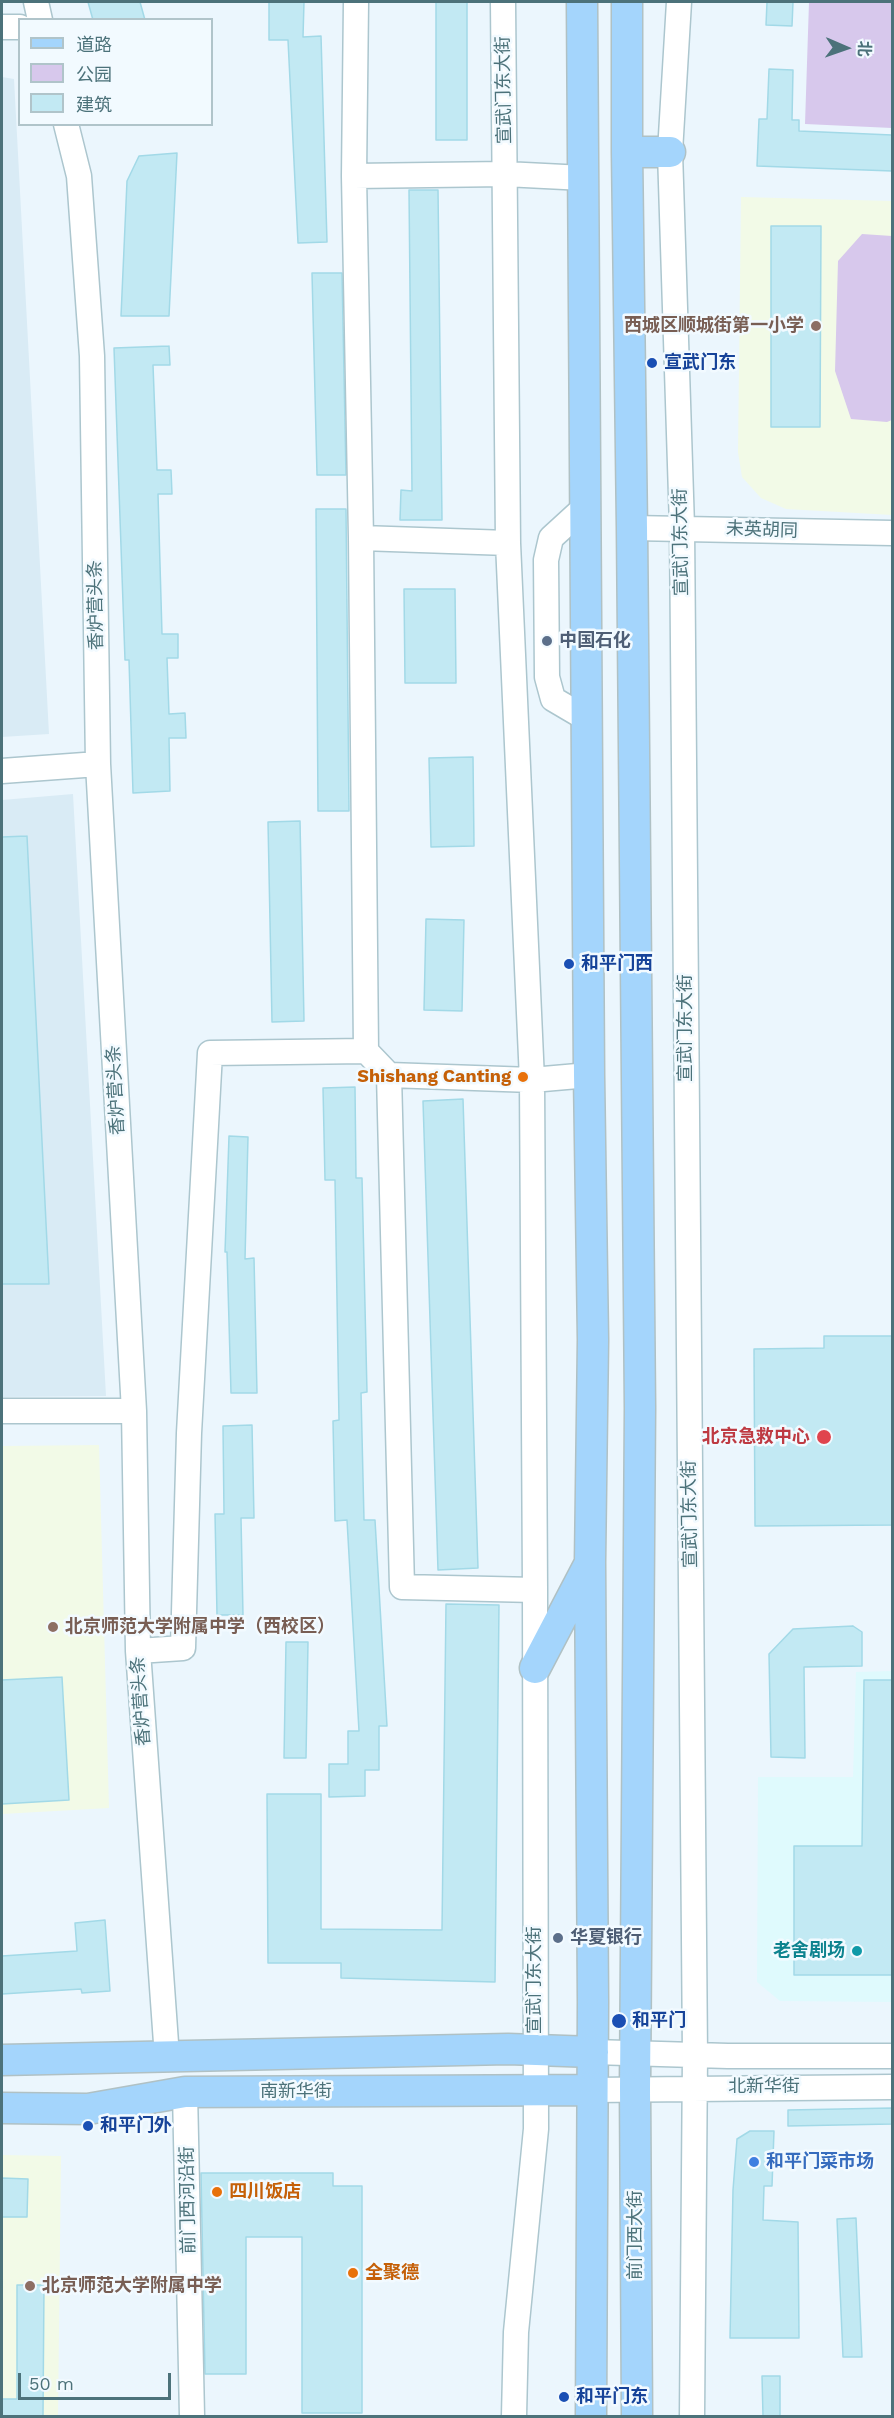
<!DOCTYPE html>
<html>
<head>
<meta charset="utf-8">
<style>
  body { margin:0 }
  #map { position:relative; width:894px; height:2418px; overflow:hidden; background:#ebf6fd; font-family:"Work Sans","Noto Sans SC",sans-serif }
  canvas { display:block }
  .frame { position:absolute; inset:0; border:3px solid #4c727a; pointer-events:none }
  .legend { position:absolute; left:18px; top:18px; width:195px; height:108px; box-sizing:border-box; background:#f2faff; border:2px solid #b0c4ca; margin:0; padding:8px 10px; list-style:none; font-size:18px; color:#4c727a }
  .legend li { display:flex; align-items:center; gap:12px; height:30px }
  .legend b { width:30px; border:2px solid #b0c4ca }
  .north { position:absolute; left:816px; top:18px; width:60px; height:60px; -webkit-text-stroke:4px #f2faff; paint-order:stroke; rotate:92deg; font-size:16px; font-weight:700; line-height:24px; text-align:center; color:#4c727a }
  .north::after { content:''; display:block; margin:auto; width:21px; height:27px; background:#4c727a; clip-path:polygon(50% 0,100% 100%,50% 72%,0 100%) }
  .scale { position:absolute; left:18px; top:2373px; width:153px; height:27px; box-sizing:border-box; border:3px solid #4c727a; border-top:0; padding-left:8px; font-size:18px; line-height:21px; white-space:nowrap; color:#4c727a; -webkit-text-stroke:4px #f2faff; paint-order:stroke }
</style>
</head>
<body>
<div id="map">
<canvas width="894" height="2418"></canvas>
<div class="frame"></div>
<ul class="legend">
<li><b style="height:8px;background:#a4d5fc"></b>道路</li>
<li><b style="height:16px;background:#d7c8ec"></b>公园</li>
<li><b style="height:16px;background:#c2e9f3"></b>建筑</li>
</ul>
<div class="north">北</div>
<div class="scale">50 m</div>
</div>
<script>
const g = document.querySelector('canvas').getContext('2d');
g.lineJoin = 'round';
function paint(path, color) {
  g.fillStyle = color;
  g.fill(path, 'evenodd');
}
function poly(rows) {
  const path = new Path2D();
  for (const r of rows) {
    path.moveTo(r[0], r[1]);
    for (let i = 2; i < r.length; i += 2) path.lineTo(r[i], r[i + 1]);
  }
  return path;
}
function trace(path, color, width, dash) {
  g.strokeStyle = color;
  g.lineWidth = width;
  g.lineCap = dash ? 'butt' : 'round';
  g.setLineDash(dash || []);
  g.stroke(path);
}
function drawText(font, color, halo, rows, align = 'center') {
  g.font = font + ' "Work Sans","Noto Sans SC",sans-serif';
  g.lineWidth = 5;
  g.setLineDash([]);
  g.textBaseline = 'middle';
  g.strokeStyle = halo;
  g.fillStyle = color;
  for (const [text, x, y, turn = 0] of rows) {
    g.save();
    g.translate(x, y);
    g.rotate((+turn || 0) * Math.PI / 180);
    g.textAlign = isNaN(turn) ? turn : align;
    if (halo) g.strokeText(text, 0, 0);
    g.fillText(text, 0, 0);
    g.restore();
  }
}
paint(poly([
  [2,77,14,79,49,734,2,737],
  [73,794,106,1396,2,1397,2,800]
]), '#d9ebf5');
paint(poly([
  [892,1671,892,2002,780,2001,757,1982,758,1777,853,1777,856,1672]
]), '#dffafd');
paint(poly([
  [741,197,892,201,892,515,786,509,761,498,742,477,738,452],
  [99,1445,109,1808,2,1814,2,1446],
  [2,2155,61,2156,58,2416,2,2416]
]), '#f2fae7');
paint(poly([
  [809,2,892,2,892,128,805,124],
  [862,234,892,236,892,420,887,422,851,419,835,371,838,261]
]), '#d7c8ec');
const building = poly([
  [88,2,140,2,145,20,93,20,88,2],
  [269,2,304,2,303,37,321,36,327,242,298,243,288,40,269,40,269,2],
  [436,2,467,2,467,140,436,140,436,2],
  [767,2,793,2,792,26,766,25,767,2],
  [769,69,793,70,792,120,799,120,799,131,892,135,892,171,757,166,759,119,767,119,769,69],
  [177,153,169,316,121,316,127,181,139,156,177,153],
  [409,190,438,190,442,520,400,520,401,490,412,491,409,190],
  [771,226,821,226,820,427,771,427,771,226],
  [312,273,342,273,346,475,317,475,312,273],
  [169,346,170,365,153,365,157,470,171,470,172,494,158,494,162,634,178,634,178,658,167,658,169,714,185,713,186,738,169,738,170,791,133,793,129,660,125,660,114,348,169,346],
  [316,509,346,509,349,811,318,811,316,509],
  [404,589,455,589,456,683,405,683,404,589],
  [473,757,474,846,431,847,429,758,473,757],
  [300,821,304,1021,272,1022,268,822,300,821],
  [27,836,49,1284,2,1284,2,837,27,836],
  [426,919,464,920,462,1011,424,1010,426,919],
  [355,1087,356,1178,362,1178,367,1392,361,1393,364,1520,375,1520,387,1726,379,1726,379,1770,365,1770,365,1796,329,1797,329,1764,348,1764,348,1731,359,1731,347,1520,335,1521,333,1421,339,1420,335,1180,325,1180,323,1088,355,1087],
  [463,1099,478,1568,438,1570,423,1101,463,1099],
  [229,1136,248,1137,245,1259,254,1258,257,1393,231,1393,227,1252,225,1252,229,1136],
  [824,1336,892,1336,892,1525,755,1526,754,1349,824,1348,824,1336],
  [252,1425,254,1518,241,1518,243,1615,217,1615,215,1514,224,1514,223,1426,252,1425],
  [446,1604,499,1605,495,1982,341,1978,341,1963,268,1963,267,1794,321,1794,321,1929,442,1930,446,1604],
  [853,1626,862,1632,862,1666,804,1667,805,1758,771,1757,769,1654,793,1629,853,1626],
  [286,1642,308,1642,306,1758,284,1758,286,1642],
  [62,1677,69,1800,2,1804,2,1680,62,1677],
  [864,1680,892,1680,892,1975,794,1975,794,1846,862,1846,864,1680],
  [105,1920,110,1991,82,1993,81,1989,2,1994,2,1956,77,1951,75,1923,105,1920],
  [892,2108,892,2124,788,2126,788,2110,892,2108],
  [750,2131,774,2131,772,2186,764,2186,763,2220,798,2222,799,2338,730,2338,733,2190,737,2139,750,2131],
  [201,2173,333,2173,333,2186,362,2186,362,2413,302,2413,302,2237,246,2237,246,2374,205,2374,201,2173],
  [2,2178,28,2179,27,2217,2,2217,2,2178],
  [856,2218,862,2357,843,2357,837,2219,856,2218],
  [17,2285,44,2285,43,2416,2,2416,2,2399,17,2399,17,2285],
  [762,2376,780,2376,780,2416,763,2416,762,2376]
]);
paint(building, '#c2e9f3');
trace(building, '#a2d9e7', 1.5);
const minor = poly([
  [36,2,40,20],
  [356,2,354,176,361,538,366,1051,389,1075,402,1587,535,1590],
  [503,2,508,543,532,1080,535,1590,536,2129,516,2332,514,2416],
  [679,2,670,152,682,527,695,2055,692,2416],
  [2,27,20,27],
  [66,124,79,176,92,356,98,764,134,1411,138,1651,167,2057],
  [354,176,505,174,584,178],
  [586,506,551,538,546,560,547,677,553,699,587,719],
  [632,528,892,533],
  [361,538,508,543],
  [2,771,98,764],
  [389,1075,532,1080,589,1075],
  [2,1411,134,1411],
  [138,1651,183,1648,189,1433,210,1053,366,1051],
  [593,2052,728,2056,892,2056],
  [592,2090,892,2087],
  [185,2092,192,2416]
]);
const major = poly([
  [582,2,589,1075,593,1340,590,1562,593,2002,591,2416],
  [627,2,627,152,632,528,640,1408,635,2088,637,2416],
  [627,152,670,152],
  [535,1668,589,1565],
  [2,2060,508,2049,593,2052],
  [2,2108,88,2109,185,2092,592,2090]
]);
trace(minor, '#acc6ce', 27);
trace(major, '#b0c1c4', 33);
trace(minor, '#fff', 24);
trace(major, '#a4d5fc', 30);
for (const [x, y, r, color] of [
  [816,326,6,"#8d6e63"],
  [652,363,6,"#1a4fb4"],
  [547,641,6,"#5c6f8a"],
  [569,964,6,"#1a4fb4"],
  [523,1077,6,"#e8710a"],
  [824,1437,8,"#e0444e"],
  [53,1627,6,"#8d6e63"],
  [558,1938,6,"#5c6f8a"],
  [857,1951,6,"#0f9aa8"],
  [619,2021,8,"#1a4fb4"],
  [88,2126,6,"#1a4fb4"],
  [754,2162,6,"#3f7fe0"],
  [217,2192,6,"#e8710a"],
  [353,2273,6,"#e8710a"],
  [30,2286,6,"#8d6e63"],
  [564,2397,6,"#1a4fb4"]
]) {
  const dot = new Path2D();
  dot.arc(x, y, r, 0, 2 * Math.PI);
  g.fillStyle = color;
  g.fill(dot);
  trace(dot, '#f2faff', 2);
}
drawText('18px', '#4c727a', '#f2faff', [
  ["宣武门东大街",504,90,-91],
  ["未英胡同",762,530,2],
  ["宣武门东大街",681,542,-91],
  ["香炉营头条",96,605,-91],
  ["宣武门东大街",686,1028,-90],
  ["香炉营头条",116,1090,-93],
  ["宣武门东大街",690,1514,-91],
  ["香炉营头条",141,1701,-94],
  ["宣武门东大街",535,1980,-90],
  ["北新华街",764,2087],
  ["南新华街",296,2092],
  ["前门西河沿街",188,2200,-91],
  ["前门西大街",636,2235,-90]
]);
drawText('bold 18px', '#785e54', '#f2faff', [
  ["西城区顺城街第一小学",804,326,"right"],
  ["北京师范大学附属中学（西校区）",65,1627],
  ["北京师范大学附属中学",42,2286]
], 'left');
drawText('bold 18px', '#164399', '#f2faff', [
  ["宣武门东",664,363],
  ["和平门西",581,964],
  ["和平门",632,2021],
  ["和平门外",100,2126],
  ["和平门东",576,2397]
], 'left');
drawText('bold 18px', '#4e5e75', '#f2faff', [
  ["中国石化",559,641],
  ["华夏银行",570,1938]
], 'left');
drawText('bold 18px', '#c56008', '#f2faff', [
  ["Shishang Canting",511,1077,"right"],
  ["四川饭店",229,2192],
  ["全聚德",365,2273]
], 'left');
drawText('bold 18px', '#be3a42', '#f2faff', [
  ["北京急救中心",810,1437]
], 'right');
drawText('bold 18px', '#0d838f', '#f2faff', [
  ["老舍剧场",845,1951]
], 'right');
drawText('bold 18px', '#366cbe', '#f2faff', [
  ["和平门菜市场",766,2162]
], 'left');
</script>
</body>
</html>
